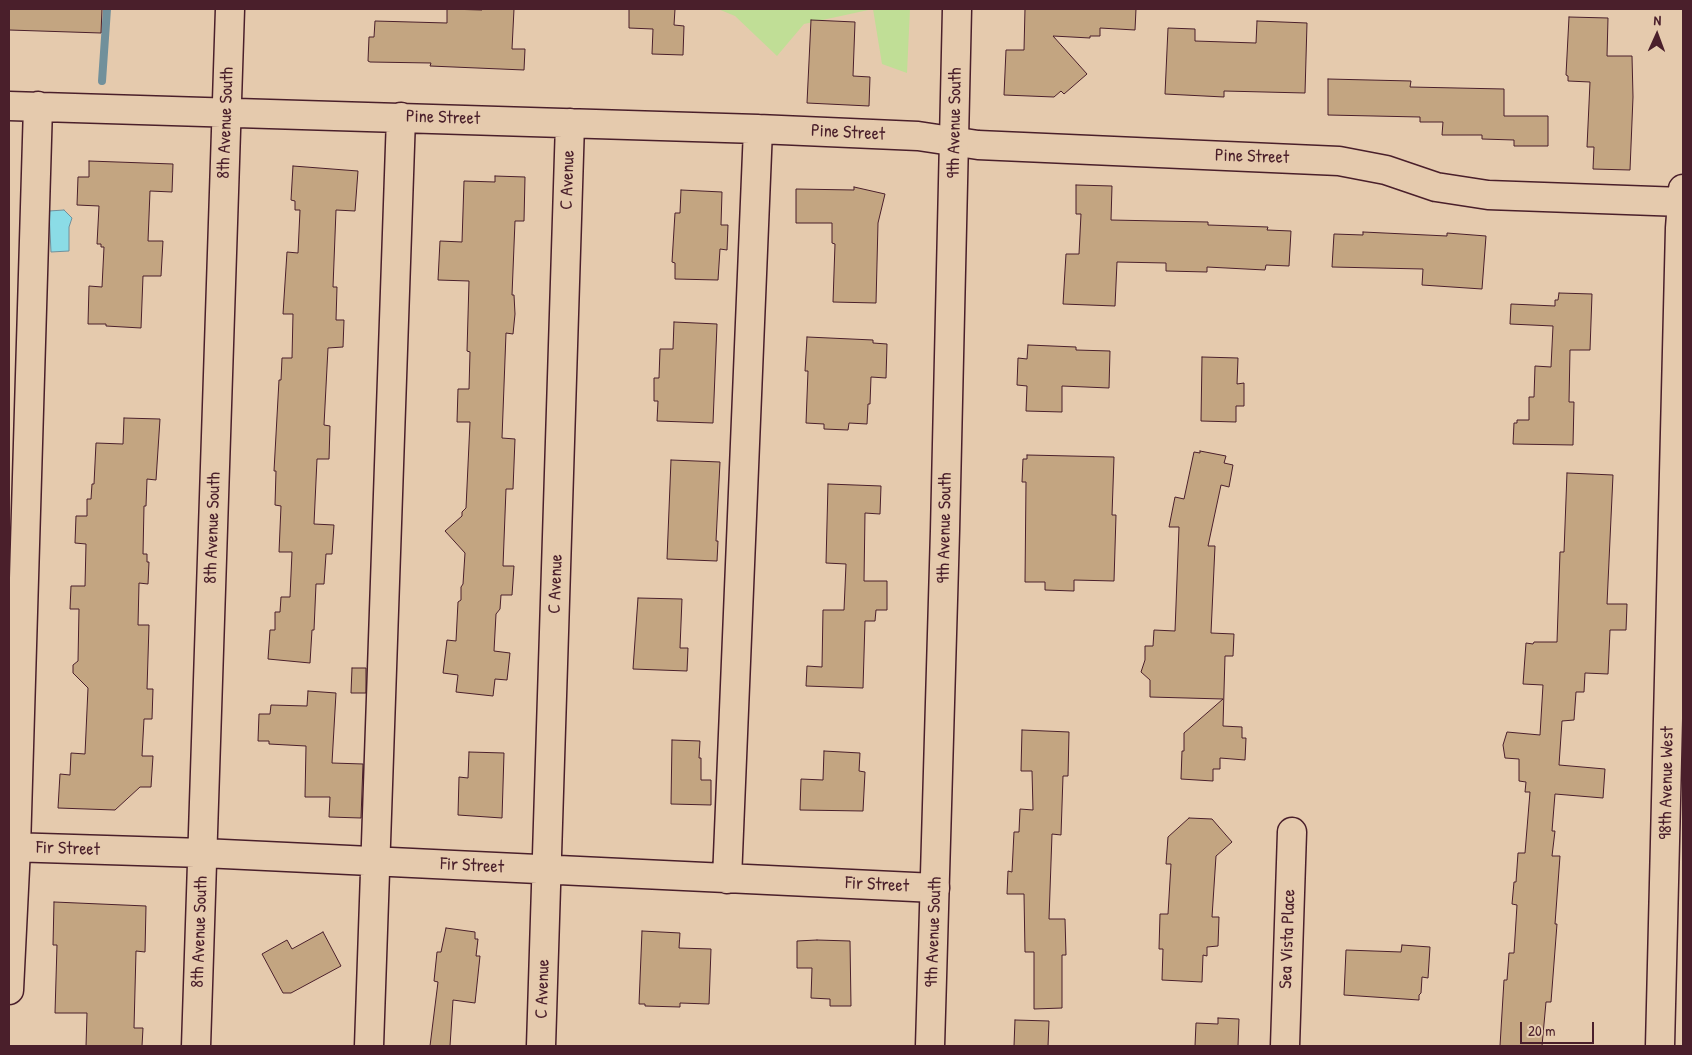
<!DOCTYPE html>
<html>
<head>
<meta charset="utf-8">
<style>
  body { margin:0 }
  #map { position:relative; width:1692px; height:1055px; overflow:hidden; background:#e5caad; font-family:"Patrick Hand",sans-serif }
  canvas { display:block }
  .frame { position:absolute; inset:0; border:10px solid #4a1f2b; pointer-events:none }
  .north { position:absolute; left:1632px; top:10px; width:50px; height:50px; -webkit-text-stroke:4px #e5caad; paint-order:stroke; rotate:2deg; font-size:14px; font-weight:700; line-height:20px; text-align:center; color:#4a1f2b }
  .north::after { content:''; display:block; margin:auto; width:18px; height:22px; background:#4a1f2b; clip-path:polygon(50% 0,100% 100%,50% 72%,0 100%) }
  .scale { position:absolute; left:1520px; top:1022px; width:74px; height:22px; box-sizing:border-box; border:2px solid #4a1f2b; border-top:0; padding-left:6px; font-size:15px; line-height:18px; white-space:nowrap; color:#4a1f2b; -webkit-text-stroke:4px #e5caad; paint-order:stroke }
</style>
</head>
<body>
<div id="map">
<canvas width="1692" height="1055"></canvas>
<div class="frame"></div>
<div class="north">N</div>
<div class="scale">20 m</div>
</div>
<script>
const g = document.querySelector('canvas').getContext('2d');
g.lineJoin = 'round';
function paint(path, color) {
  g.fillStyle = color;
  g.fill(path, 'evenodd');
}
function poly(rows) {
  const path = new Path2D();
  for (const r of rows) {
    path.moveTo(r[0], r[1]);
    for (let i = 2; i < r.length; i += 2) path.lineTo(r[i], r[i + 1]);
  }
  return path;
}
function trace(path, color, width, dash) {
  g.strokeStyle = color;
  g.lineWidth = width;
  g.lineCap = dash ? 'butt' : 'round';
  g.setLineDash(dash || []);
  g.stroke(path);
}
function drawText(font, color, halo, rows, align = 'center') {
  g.font = font + ' "Patrick Hand",sans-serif';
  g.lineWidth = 4.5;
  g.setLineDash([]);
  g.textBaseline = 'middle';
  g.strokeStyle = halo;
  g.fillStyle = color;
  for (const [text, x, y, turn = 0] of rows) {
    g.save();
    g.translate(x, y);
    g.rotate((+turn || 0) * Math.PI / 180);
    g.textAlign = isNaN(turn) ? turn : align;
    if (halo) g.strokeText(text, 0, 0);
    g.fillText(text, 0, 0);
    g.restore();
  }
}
paint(poly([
  [718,9,910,9,907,73,882,64,873,9,804,24,777,56,735,16]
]), '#c0de96');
const water = poly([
  [64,210,72,218,69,227,69,251,51,252,49,211,64,210]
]);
paint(water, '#8bdce6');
trace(water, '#71909b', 1);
trace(poly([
  [102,81,107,9]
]), '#71909b', 8);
const building = poly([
  [9,9,102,9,101,33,9,30,9,9],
  [447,9,482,10,482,9,514,9,512,49,525,49,524,70,430,66,431,63,370,62,368,61,369,37,374,37,375,21,447,23,447,9],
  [629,9,675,9,674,25,684,26,683,55,652,54,653,29,629,28,629,9],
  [1025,9,1136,9,1135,30,1100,28,1100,36,1090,36,1090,38,1053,36,1087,74,1064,94,1061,91,1054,97,1004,95,1006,50,1024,50,1025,9],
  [1569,17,1608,18,1607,56,1632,56,1633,97,1630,170,1593,169,1594,147,1587,147,1590,82,1568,81,1568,76,1566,75,1569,17],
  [811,20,855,22,853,76,870,77,869,106,807,103,811,20],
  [1257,21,1307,23,1305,93,1224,91,1224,97,1165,94,1168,28,1195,29,1195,41,1256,43,1257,21],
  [1328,79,1411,81,1410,87,1504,89,1504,116,1548,116,1548,146,1514,146,1514,140,1482,139,1482,135,1442,135,1443,122,1420,122,1420,117,1328,115,1328,79],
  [89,161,173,164,172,192,150,191,148,241,163,241,161,276,143,276,141,328,106,326,106,324,88,324,89,286,102,287,104,247,101,247,101,244,97,244,99,206,77,205,78,177,89,177,89,161],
  [293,166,358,171,355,211,336,210,333,287,337,287,336,320,344,320,343,347,328,348,324,425,330,426,329,459,317,459,314,524,334,525,332,554,326,554,324,584,316,584,314,630,312,630,310,663,268,659,270,630,275,630,275,612,280,612,281,597,290,597,292,552,279,552,281,506,275,505,276,471,274,471,279,380,281,380,282,358,292,358,293,314,283,314,287,252,298,253,300,210,295,210,295,201,291,200,293,166],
  [495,176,525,177,524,221,515,221,512,295,514,295,515,314,513,334,506,333,502,438,515,439,513,489,506,489,503,566,514,566,512,595,501,595,500,609,496,614,494,651,510,653,507,680,495,679,493,696,456,692,458,675,443,673,447,640,456,641,458,602,461,600,461,587,463,584,465,553,445,531,462,516,462,512,466,508,470,422,457,422,458,389,469,389,470,352,467,351,469,281,438,280,440,241,462,242,464,181,495,182,495,176],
  [1076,185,1112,186,1111,220,1208,222,1208,225,1268,227,1267,230,1291,231,1289,266,1266,265,1265,270,1207,267,1207,272,1166,271,1166,263,1117,262,1115,306,1063,304,1066,254,1079,254,1081,214,1076,214,1076,185],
  [854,187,885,194,878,223,876,303,833,302,835,244,832,243,832,223,796,223,796,189,854,190,854,187],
  [681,190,722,192,721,225,728,225,727,250,720,249,718,280,675,279,675,263,672,262,675,213,680,213,681,190],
  [1363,232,1447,236,1447,233,1486,236,1482,289,1422,285,1423,269,1332,267,1334,234,1363,235,1363,232],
  [1559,293,1592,294,1590,350,1570,350,1569,402,1574,402,1573,445,1513,444,1514,423,1517,423,1517,420,1529,420,1529,397,1534,397,1535,366,1551,367,1553,326,1510,324,1511,304,1555,306,1555,300,1558,300,1559,293],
  [674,322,717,324,713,423,657,421,658,401,654,401,654,378,659,378,660,349,673,349,674,322],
  [807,337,873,340,873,343,887,344,886,378,871,377,870,404,868,404,867,424,849,423,848,430,824,429,824,424,806,423,808,371,805,371,807,337],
  [1028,345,1076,347,1076,350,1110,351,1109,388,1062,386,1062,412,1026,411,1027,386,1017,385,1018,358,1027,359,1028,345],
  [1202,357,1238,358,1237,384,1244,383,1244,406,1236,406,1236,422,1201,421,1202,357],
  [124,418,160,419,156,480,147,479,146,506,144,506,143,554,147,554,147,562,149,562,148,584,139,583,138,625,149,625,147,689,153,689,152,719,144,719,142,756,153,756,151,787,140,787,115,810,58,808,60,774,70,775,71,753,85,754,88,688,73,673,73,665,78,661,79,609,70,609,71,586,85,586,86,544,75,543,76,516,87,516,87,499,91,499,92,484,94,484,96,443,123,444,124,418],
  [1200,451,1226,456,1224,463,1233,465,1229,487,1221,485,1208,546,1215,546,1211,633,1234,634,1233,656,1225,656,1223,726,1242,727,1242,738,1246,738,1245,760,1220,758,1220,769,1213,769,1213,781,1181,779,1182,751,1184,751,1184,733,1223,699,1150,697,1150,680,1141,672,1145,660,1145,646,1153,646,1154,630,1175,631,1179,527,1169,527,1175,497,1184,499,1194,452,1200,453,1200,451],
  [1027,455,1114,457,1112,515,1116,515,1114,581,1074,580,1074,591,1045,590,1045,582,1025,582,1026,482,1022,482,1023,459,1027,459,1027,455],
  [671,460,720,462,716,541,718,541,717,561,667,559,671,460],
  [1567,473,1613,475,1607,604,1627,604,1626,630,1610,630,1608,674,1585,673,1584,692,1576,692,1574,720,1562,721,1559,765,1605,769,1603,798,1555,794,1552,831,1555,831,1552,856,1560,856,1555,924,1557,924,1551,1002,1546,1002,1542,1046,1500,1046,1504,980,1507,980,1509,953,1514,953,1517,905,1512,904,1514,882,1516,882,1518,853,1525,853,1530,792,1525,792,1526,782,1519,781,1519,759,1505,758,1503,745,1507,732,1540,735,1543,685,1523,684,1526,643,1533,644,1534,642,1557,642,1560,552,1564,552,1567,473],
  [828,484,881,486,880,514,865,513,864,581,887,581,887,610,876,610,875,621,865,621,863,688,806,686,807,666,822,667,823,610,844,610,846,564,826,563,828,484],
  [638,598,682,599,680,648,688,648,687,671,633,669,638,598],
  [352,668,366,668,366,693,351,693,352,668],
  [308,691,336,693,332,763,363,764,361,818,329,817,330,797,305,797,306,746,269,744,269,741,258,741,259,714,270,714,271,705,307,706,308,691],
  [1022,730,1069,732,1068,776,1063,776,1061,835,1052,834,1049,919,1065,919,1066,955,1062,955,1062,1008,1034,1009,1034,952,1025,952,1024,894,1007,894,1008,871,1012,872,1014,832,1019,832,1020,809,1033,810,1032,771,1021,771,1022,730],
  [672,740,700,741,699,758,701,758,701,780,711,780,711,805,671,804,672,740],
  [824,751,860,753,859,771,865,772,863,811,800,810,801,779,823,780,824,751],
  [469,752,504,753,502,818,458,815,459,777,468,778,469,752],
  [1189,818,1212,819,1232,842,1216,856,1212,917,1219,917,1218,946,1207,947,1207,956,1203,955,1202,982,1162,980,1163,949,1159,949,1160,914,1168,914,1171,864,1166,864,1168,837,1189,818],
  [54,902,146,906,145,952,136,951,134,1028,143,1028,142,1046,86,1046,87,1013,55,1013,57,945,53,945,54,902],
  [446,928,475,932,475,939,478,939,476,956,480,956,475,1003,453,1000,450,1046,430,1046,438,982,434,981,437,952,441,952,446,928],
  [642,931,680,933,679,948,711,949,709,1004,680,1003,680,1007,645,1006,645,1004,639,1004,642,931],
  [323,932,341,966,291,993,283,993,262,954,287,940,292,949,323,932],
  [817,940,850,941,851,1006,830,1006,830,999,811,998,812,968,797,968,797,941,817,940],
  [1402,945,1430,947,1428,978,1422,977,1421,993,1419,995,1419,1000,1344,995,1346,950,1401,952,1402,945],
  [1218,1018,1239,1019,1238,1046,1195,1046,1196,1023,1218,1024,1218,1018],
  [1015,1020,1049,1021,1048,1046,1014,1046,1015,1020]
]);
paint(building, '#c3a581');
trace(building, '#4a1f2b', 1);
const minor = poly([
  [9,106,758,129,918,136,978,145,1339,161,1386,170,1436,187,1488,195,1682,202],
  [9,847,203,853,935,888],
  [727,879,758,129],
  [9,990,16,848,38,106],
  [196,1046,230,9],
  [369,1046,401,117],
  [541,1046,570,123],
  [1285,1046,1292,832],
  [1660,1046,1680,228,1683,189]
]);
const major = poly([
  [930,1046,945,531,957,9]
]);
trace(minor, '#4a1f2b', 31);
trace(major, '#4a1f2b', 31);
trace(minor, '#e5caad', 28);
trace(major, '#e5caad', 28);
drawText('18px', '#4a1f2b', '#e5caad', [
  ["Pine Street",443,118,2],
  ["8th Avenue South",226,123,-88],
  ["9th Avenue South",955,123,-89],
  ["Pine Street",848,133,3],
  ["Pine Street",1252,157,2],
  ["C Avenue",568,180,-88],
  ["8th Avenue South",213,528,-88],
  ["9th Avenue South",945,528,-89],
  ["C Avenue",556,584,-88],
  ["98th Avenue West",1667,783,-89],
  ["Fir Street",68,849,2],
  ["Fir Street",472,866,3],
  ["Fir Street",877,885,3],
  ["8th Avenue South",200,932,-88],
  ["9th Avenue South",934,932,-88],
  ["Sea Vista Place",1288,939,-88],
  ["C Avenue",543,989,-88]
]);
</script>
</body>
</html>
